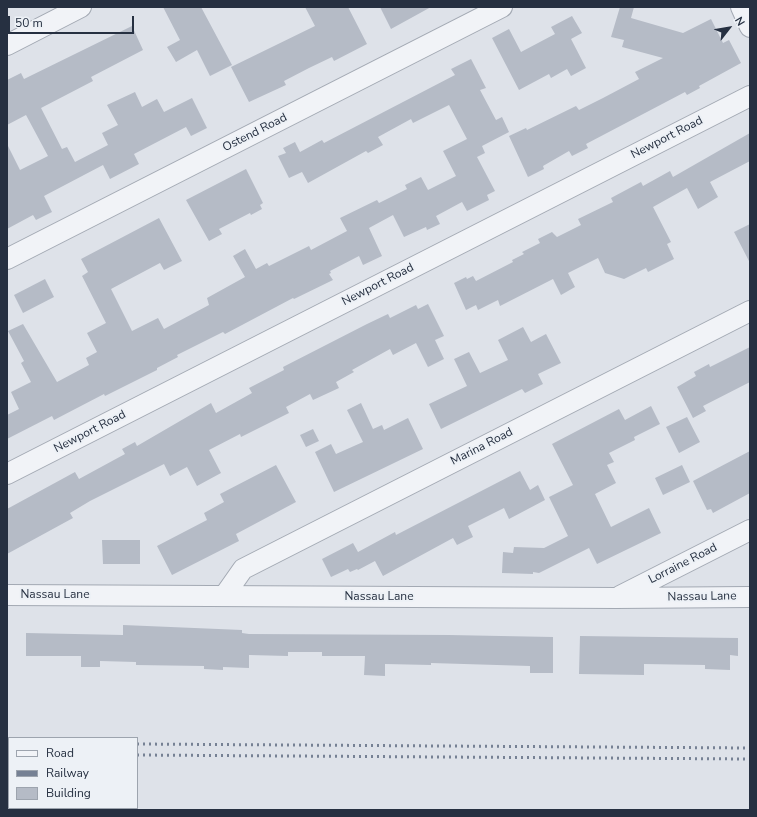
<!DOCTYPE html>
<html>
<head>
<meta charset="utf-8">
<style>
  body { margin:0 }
  #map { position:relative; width:757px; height:817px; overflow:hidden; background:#dee2e9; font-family:"Nunito Sans",sans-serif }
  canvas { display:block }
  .frame { position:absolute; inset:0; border:8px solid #263041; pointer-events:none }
  .legend { position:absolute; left:8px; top:737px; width:130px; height:72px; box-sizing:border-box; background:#edf1f6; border:1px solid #9da4ae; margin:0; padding:5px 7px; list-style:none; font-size:12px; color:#263041 }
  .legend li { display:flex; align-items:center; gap:8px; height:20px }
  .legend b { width:20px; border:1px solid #9da4ae }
  .north { position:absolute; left:709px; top:8px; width:40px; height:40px; -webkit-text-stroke:3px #edf1f6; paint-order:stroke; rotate:59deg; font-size:11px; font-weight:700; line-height:16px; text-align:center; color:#263041 }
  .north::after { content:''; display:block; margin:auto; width:14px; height:18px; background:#263041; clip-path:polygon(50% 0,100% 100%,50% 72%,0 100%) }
  .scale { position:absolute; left:8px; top:16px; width:126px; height:18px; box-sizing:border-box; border:2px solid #263041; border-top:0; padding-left:5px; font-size:12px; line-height:14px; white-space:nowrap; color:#263041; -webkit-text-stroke:3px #edf1f6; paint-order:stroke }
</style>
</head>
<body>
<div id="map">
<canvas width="757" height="817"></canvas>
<div class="frame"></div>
<ul class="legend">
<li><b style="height:5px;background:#f1f3f7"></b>Road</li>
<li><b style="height:5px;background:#768194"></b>Railway</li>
<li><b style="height:11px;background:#b5bbc6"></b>Building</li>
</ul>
<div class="north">N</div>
<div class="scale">50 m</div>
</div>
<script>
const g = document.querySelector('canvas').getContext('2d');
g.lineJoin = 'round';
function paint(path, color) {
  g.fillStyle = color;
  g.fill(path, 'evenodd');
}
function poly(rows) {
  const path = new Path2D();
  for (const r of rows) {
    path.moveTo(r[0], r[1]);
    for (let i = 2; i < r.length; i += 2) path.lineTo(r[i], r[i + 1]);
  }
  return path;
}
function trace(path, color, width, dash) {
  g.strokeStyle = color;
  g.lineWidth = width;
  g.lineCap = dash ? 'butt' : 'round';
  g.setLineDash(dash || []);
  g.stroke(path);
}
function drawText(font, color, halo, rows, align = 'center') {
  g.font = font + ' "Nunito Sans",sans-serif';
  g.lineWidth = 4;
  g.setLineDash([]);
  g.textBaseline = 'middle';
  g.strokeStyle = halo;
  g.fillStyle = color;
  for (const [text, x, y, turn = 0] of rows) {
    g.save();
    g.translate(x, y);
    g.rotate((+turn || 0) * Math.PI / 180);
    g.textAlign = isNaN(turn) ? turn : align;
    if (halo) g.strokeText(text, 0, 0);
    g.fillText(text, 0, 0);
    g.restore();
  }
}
paint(poly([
  [163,7,201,7,232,65,210,76,197,50,176,62,167,47,180,40],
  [305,7,348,7,367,44,334,61,332,57,309,68,284,81,286,85,249,102,231,67,315,26],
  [380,7,431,7,391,29],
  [620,7,634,7,631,18,683,33,711,19,723,43,729,40,741,63,699,86,700,88,687,95,685,92,586,144,588,148,572,156,569,151,543,166,544,169,528,177,509,136,526,128,527,130,576,106,579,110,603,98,639,79,635,72,663,58,622,47,624,40,611,37],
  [572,16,582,33,571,39,586,68,571,76,567,69,551,78,549,74,519,90,492,38,509,29,521,52,555,34,551,27],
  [132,26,143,50,91,77,93,81,41,108,62,149,67,147,75,162,108,145,102,133,118,125,107,105,135,92,142,107,157,99,164,112,192,98,207,128,191,136,186,127,134,154,139,164,110,179,103,165,44,196,52,212,36,220,33,215,7,229,7,144,20,170,48,156,26,115,7,125,7,80,21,73,24,79],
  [471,59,486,88,480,90,496,120,502,117,509,132,482,146,485,153,477,157,495,191,487,195,489,200,467,211,462,202,436,216,440,224,427,230,426,227,404,237,393,215,369,228,382,256,363,265,359,256,330,271,331,273,329,274,333,280,294,299,293,298,225,334,223,332,177,355,178,357,157,368,157,370,105,396,104,394,54,420,52,416,7,439,7,415,19,409,11,392,31,382,21,363,24,361,8,331,23,324,57,382,89,365,86,358,97,352,87,333,106,323,82,276,88,272,81,259,159,218,182,261,164,270,160,263,111,289,132,331,158,318,164,329,209,305,207,298,245,277,233,256,245,249,256,269,267,263,269,266,309,246,311,250,347,231,340,218,377,200,379,203,407,189,405,185,421,177,428,190,456,176,443,151,467,139,449,105,413,123,411,119,378,137,383,145,368,153,366,151,308,183,302,172,289,178,278,156,286,153,283,148,295,142,300,152,322,140,324,143,455,75,451,69],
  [750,133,750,161,710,182,718,197,698,209,687,188,653,207,671,242,667,244,674,259,648,272,646,268,624,279,605,273,598,258,568,273,575,287,561,295,553,279,500,306,498,300,478,310,476,305,466,310,454,283,466,277,467,279,473,276,476,281,513,262,512,260,524,254,522,252,540,243,538,239,552,232,557,237,581,225,578,219,613,202,611,198,641,182,643,186,670,171,673,177],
  [246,169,263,203,260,205,262,209,251,215,250,213,219,229,222,234,209,241,186,200],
  [750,224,750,263,734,232],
  [45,279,54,297,23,313,14,295],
  [428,304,444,336,435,340,444,359,428,367,416,343,393,355,390,349,352,370,354,372,336,382,339,388,313,400,310,394,286,407,289,413,241,437,240,434,209,450,221,473,197,486,187,467,170,476,164,464,90,501,70,513,73,518,7,554,7,509,75,472,79,479,125,454,122,449,135,442,137,446,211,403,216,413,252,393,249,388,284,370,283,367,367,324,388,314,390,318,416,305,418,309],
  [523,327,531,342,546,334,561,363,538,374,543,384,525,393,522,389,441,429,429,404,467,386,454,359,469,352,480,373,508,360,498,340],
  [750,347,750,382,703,406,706,411,693,418,677,387,696,376,694,372,709,364,710,367],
  [361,403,373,429,382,425,384,430,408,418,423,449,334,492,315,452,331,444,336,454,363,442,347,410],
  [651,406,660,424,634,437,635,440,609,453,614,462,607,465,616,483,595,494,611,527,649,508,661,533,597,564,589,548,539,573,533,572,533,574,502,573,503,552,513,553,514,547,544,548,568,536,549,497,573,485,552,444,619,409,625,420],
  [687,417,700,442,679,453,666,427],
  [313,429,319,441,306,447,300,435],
  [750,451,750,493,713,513,711,509,707,510,693,481],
  [276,465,296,502,236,534,239,541,172,575,157,546,207,520,204,513,224,502,220,494],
  [682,465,690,482,663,495,655,478],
  [520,471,530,490,538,485,545,500,509,519,504,508,468,526,473,537,457,545,453,538,383,576,375,561,358,570,357,569,350,572,348,569,331,577,322,559,353,543,358,552,395,532,396,535],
  [102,540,140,540,140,564,103,564],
  [123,625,242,630,242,633,249,634,449,635,553,637,553,673,530,673,530,666,431,663,431,665,385,664,385,676,364,675,365,656,322,656,322,652,288,652,288,656,249,655,249,668,223,667,223,670,204,669,204,666,136,665,136,662,100,661,100,667,81,667,81,656,26,656,26,633,123,635],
  [580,636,738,638,738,656,730,655,730,670,705,669,705,665,644,664,644,675,579,674]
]), '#b5bbc6');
const street = poly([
  [741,7,750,27],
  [7,45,81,7],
  [7,259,502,7],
  [7,474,750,96],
  [7,595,616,598,750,597],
  [224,596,243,569,750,311],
  [620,596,750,530]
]);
trace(street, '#a3a9b3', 22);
trace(street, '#f1f3f7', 20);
trace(poly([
  [7,743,9,743],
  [137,744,750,748],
  [7,754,9,754],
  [137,755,750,759]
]), '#768194', 3, [2, 4]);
drawText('12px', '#263041', '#edf1f6', [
  ["Ostend Road",255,133,-27],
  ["Newport Road",667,138,-27],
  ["Newport Road",378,285,-27],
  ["Newport Road",90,432,-27],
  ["Marina Road",482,447,-27],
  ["Lorraine Road",683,564,-27],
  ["Nassau Lane",55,595],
  ["Nassau Lane",379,597],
  ["Nassau Lane",702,597,-1]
]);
</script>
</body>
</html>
